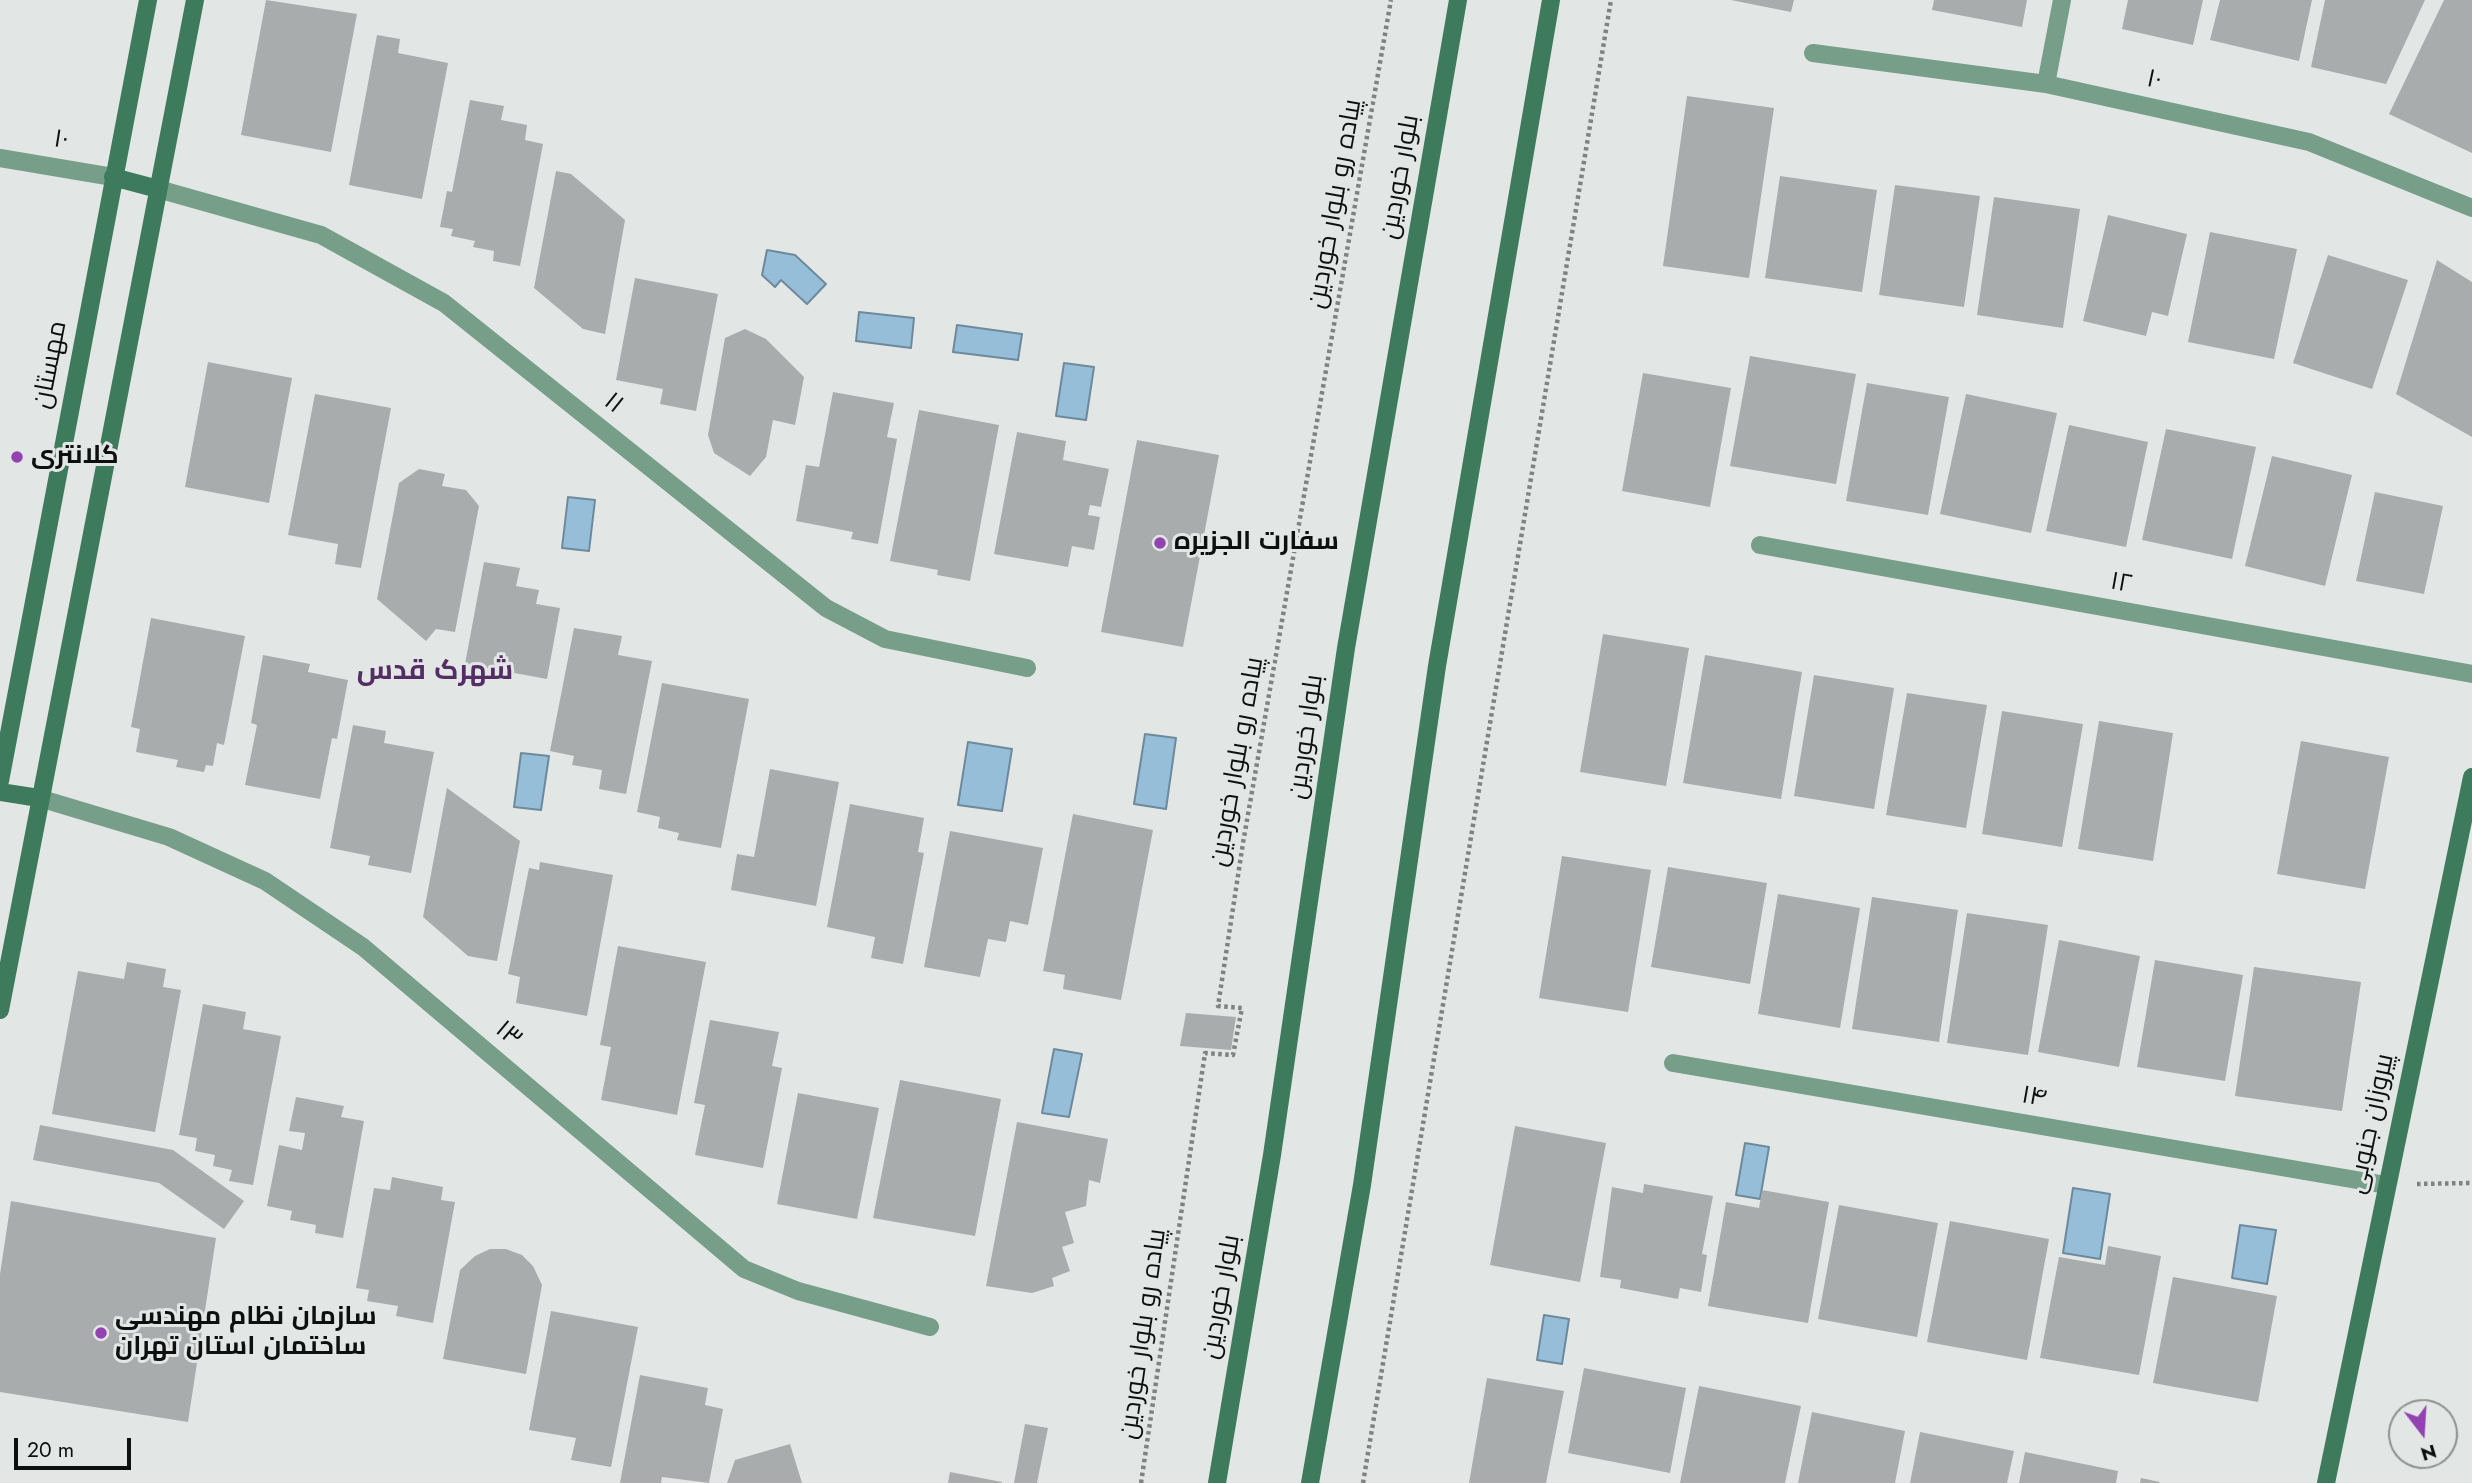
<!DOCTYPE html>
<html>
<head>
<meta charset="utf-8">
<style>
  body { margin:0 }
  #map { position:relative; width:2472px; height:1483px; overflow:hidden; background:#e2e7e6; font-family:Jost,sans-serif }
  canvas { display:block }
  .north { position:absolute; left:2388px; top:1399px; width:70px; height:70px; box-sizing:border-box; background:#e2e7e6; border:2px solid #8d9190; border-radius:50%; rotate:163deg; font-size:19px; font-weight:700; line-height:28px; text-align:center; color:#0e0f0f }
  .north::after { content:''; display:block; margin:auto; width:24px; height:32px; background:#9342b2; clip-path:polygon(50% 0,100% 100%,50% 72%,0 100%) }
  .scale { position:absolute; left:14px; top:1438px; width:117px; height:32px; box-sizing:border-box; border:4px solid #0e0f0f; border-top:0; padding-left:9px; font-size:21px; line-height:24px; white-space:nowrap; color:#0e0f0f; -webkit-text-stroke:5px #e2e7e6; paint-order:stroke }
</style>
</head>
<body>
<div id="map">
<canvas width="2472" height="1483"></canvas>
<div class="north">N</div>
<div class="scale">20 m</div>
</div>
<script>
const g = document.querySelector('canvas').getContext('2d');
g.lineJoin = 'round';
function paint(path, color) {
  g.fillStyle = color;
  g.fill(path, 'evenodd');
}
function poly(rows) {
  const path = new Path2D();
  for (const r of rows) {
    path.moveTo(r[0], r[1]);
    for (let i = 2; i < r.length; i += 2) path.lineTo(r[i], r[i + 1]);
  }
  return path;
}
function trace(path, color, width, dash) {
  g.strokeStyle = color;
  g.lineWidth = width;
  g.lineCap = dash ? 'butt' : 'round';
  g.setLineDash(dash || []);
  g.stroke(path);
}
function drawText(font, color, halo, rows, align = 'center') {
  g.font = font + ' Jost,Cairo,sans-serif';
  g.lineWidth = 6;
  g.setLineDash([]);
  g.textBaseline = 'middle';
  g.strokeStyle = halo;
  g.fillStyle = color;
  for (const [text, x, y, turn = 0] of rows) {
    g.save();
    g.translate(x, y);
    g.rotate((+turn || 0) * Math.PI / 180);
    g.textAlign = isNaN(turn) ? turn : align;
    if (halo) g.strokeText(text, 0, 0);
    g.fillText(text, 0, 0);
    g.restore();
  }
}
const water = poly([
  [767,250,795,255,826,284,807,304,781,280,775,287,762,275,767,250],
  [859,312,914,318,911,348,856,341,859,312],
  [957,325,1022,334,1018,360,953,352,957,325],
  [1064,363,1094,367,1086,420,1056,416,1064,363],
  [568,497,595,500,589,551,562,548,568,497],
  [1145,734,1176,738,1166,809,1134,804,1145,734],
  [968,742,1012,749,1002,811,958,805,968,742],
  [521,753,549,756,541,810,514,807,521,753],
  [1054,1049,1082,1054,1069,1117,1042,1113,1054,1049],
  [1745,1143,1769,1147,1760,1199,1736,1195,1745,1143],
  [2073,1188,2110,1194,2100,1259,2063,1253,2073,1188],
  [2240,1225,2276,1230,2267,1284,2232,1278,2240,1225],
  [1544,1315,1569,1319,1562,1364,1537,1360,1544,1315]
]);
paint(water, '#96bed9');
trace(water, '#6d8a9c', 2);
paint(poly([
  [266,0,357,14,331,152,241,135],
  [1731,0,1794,0,1791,12],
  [1934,0,2027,0,2022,27,1932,10],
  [2128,0,2203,0,2193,45,2122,29],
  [2220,0,2312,0,2299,61,2210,40],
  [2325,0,2425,0,2386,84,2311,67],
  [2444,0,2472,0,2472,153,2389,114],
  [377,35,400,39,398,53,448,63,422,199,349,185],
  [1687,96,1774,108,1749,278,1663,266],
  [470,100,504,106,501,120,527,125,525,140,543,144,520,266,493,261,494,251,473,247,475,241,451,236,453,229,440,227,447,191,452,192],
  [556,171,571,174,625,220,605,334,583,329,534,288],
  [1780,176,1877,190,1862,292,1765,278],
  [1895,185,1980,196,1964,307,1879,295],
  [1994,197,2080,209,2063,328,1977,315],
  [2108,215,2187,234,2168,316,2152,312,2146,336,2083,321],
  [2210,232,2297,249,2274,359,2188,342],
  [2328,255,2408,280,2372,389,2293,363],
  [2437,260,2472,282,2472,437,2396,394],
  [635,278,718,294,696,411,660,404,663,389,616,380],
  [745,329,766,339,804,377,795,425,773,420,766,457,750,476,714,453,708,435,725,338],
  [1750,356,1856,374,1836,484,1730,466],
  [208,362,292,378,269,503,185,487],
  [1643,373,1731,388,1710,507,1622,491],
  [1867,383,1949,397,1928,515,1846,501],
  [833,392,894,403,887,437,897,439,878,544,851,539,853,532,796,521,806,465,819,467],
  [315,394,391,408,361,568,335,564,338,544,288,535],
  [1966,394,2057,413,2031,533,1940,514],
  [919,410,999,425,970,581,937,575,938,570,890,561],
  [2069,425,2148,442,2126,547,2046,531],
  [2166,429,2256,447,2232,559,2142,540],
  [1017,432,1066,441,1063,460,1109,469,1101,507,1090,505,1088,515,1100,517,1094,550,1072,546,1068,567,994,554],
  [1137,440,1219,455,1183,647,1101,632],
  [2272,456,2352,475,2325,586,2245,566],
  [419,469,445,474,442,486,466,490,479,506,455,632,436,629,426,641,377,599,399,483],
  [2375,492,2443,506,2424,594,2356,581],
  [484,562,520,568,516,586,539,590,536,604,560,608,547,679,465,664],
  [151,618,245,636,224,745,217,743,213,766,206,765,204,772,176,767,178,760,136,752,140,729,131,727],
  [574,628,622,636,618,655,652,661,626,794,599,789,602,770,572,765,574,756,550,751],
  [1603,634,1689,648,1666,786,1580,772],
  [263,655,310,664,308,672,348,680,337,739,332,738,320,799,245,785,257,725,251,723],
  [1705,655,1802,672,1781,799,1683,783],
  [1814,675,1894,688,1874,809,1794,796],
  [662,683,749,699,721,848,677,840,679,833,658,828,660,817,637,812],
  [1907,693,1987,705,1966,828,1886,815],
  [2002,711,2083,724,2062,847,1982,834],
  [2099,721,2173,733,2153,861,2078,849],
  [353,725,386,731,384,743,434,752,411,873,368,865,370,856,330,848],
  [2301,741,2389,757,2365,889,2277,874],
  [770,769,839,782,816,906,731,890,737,854,754,857],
  [447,788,520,841,497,961,468,956,423,917],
  [850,804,924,818,918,852,924,853,903,964,871,958,875,937,827,927],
  [1073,814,1153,830,1121,1000,1063,989,1065,975,1043,971],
  [950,831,1043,848,1028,925,1010,921,1006,942,988,939,980,977,924,967],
  [1562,856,1651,870,1628,1012,1539,998],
  [540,862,613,875,587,1016,516,1003,520,977,508,974,529,868,539,870],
  [1668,867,1767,883,1750,984,1651,967],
  [1778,894,1860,908,1840,1028,1758,1014],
  [1872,897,1958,910,1939,1042,1852,1029],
  [1967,913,2048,925,2028,1055,1947,1043],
  [2059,940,2140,956,2119,1067,2038,1052],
  [618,946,706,962,677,1115,601,1100,611,1047,600,1045],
  [2155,960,2243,975,2225,1081,2137,1067],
  [127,962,166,969,163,987,181,990,155,1132,52,1114,78,971,124,979],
  [2254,967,2361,982,2342,1111,2235,1096],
  [203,1004,246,1012,243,1029,281,1036,253,1185,229,1181,232,1170,213,1166,215,1155,195,1151,197,1138,179,1135],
  [1186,1013,1236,1017,1231,1050,1180,1046],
  [710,1020,779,1032,772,1066,782,1068,763,1168,695,1155,705,1105,694,1103],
  [900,1080,1001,1099,975,1236,873,1218],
  [798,1093,879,1108,857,1219,777,1204],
  [296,1097,344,1106,341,1117,364,1121,343,1238,315,1233,316,1225,290,1220,292,1211,267,1206,279,1145,302,1150,305,1133,289,1131],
  [1017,1122,1108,1139,1100,1183,1089,1180,1086,1206,1065,1212,1074,1243,1062,1247,1070,1271,1052,1278,1054,1286,1032,1293,986,1286],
  [40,1125,173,1150,244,1201,224,1229,159,1183,33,1160],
  [1515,1126,1606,1143,1580,1282,1490,1265],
  [392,1177,443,1187,441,1200,455,1202,433,1323,396,1316,398,1306,367,1301,369,1290,356,1288,374,1188,390,1190],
  [1644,1184,1713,1196,1702,1254,1707,1255,1701,1292,1680,1288,1678,1299,1620,1288,1621,1280,1600,1277,1612,1187,1643,1193],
  [1762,1190,1829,1202,1808,1323,1708,1306,1726,1202,1759,1208],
  [11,1201,216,1238,188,1422,0,1392,0,1274],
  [1839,1205,1938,1223,1917,1337,1818,1319],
  [1950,1221,2049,1239,2027,1360,1927,1342],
  [2108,1246,2161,1256,2139,1375,2040,1358,2059,1257,2105,1265],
  [490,1249,506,1249,522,1255,533,1266,542,1285,526,1374,443,1359,460,1270,475,1256],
  [2173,1277,2277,1296,2258,1402,2153,1383],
  [551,1311,638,1327,611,1467,571,1460,576,1438,529,1430],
  [1584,1368,1686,1388,1670,1473,1568,1453],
  [640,1375,708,1388,705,1405,723,1409,709,1483,662,1477,661,1483,620,1483],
  [1487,1378,1564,1391,1546,1483,1469,1483],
  [1699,1386,1801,1406,1785,1483,1680,1483],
  [1812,1412,1905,1431,1895,1483,1798,1483],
  [1025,1424,1048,1428,1037,1483,1014,1483],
  [1920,1432,2014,1451,2007,1483,1910,1483],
  [790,1444,802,1483,727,1483,735,1460],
  [2025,1452,2118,1471,2116,1483,2019,1483],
  [950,1472,1002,1482,1002,1483,948,1483],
  [2141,1478,2160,1482,2159,1483,2140,1483]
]), '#a8acad');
trace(poly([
  [2417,1184,2472,1183],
  [1141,1483,1205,1053,1233,1055,1242,1008,1218,1006,1243,843,1391,0],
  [1363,1483,1611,0]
]), '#7f8281', 4.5, [3.5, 3.5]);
trace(poly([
  [1813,53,2046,84,2309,142,2472,208],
  [2046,84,2062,0],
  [0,158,113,177],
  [158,189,321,235,444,303,826,608,885,639,1027,668],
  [1760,545,2472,674],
  [39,798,169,837,265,881,363,947,744,1269,798,1291,930,1327],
  [1673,1063,2386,1185]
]), '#779e88', 18);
trace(poly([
  [113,177,158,189],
  [0,781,148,0],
  [0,792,39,798],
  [0,1010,195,0],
  [1217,1483,1272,1155,1346,648,1458,0],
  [1310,1483,1362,1185,1437,666,1551,0],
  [2326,1483,2472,777]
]), '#3e7a5c', 18);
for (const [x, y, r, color] of [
  [17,457,7,"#9342b2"],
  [1160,543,7,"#9342b2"],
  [101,1333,7,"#9342b2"]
]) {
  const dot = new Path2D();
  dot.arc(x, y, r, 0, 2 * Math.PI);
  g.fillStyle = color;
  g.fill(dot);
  trace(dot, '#e2e7e6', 2.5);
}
drawText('26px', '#0e0f0f', '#e2e7e6', [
  ["۱۰",2154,81,12],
  ["۱۰",61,141,9],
  ["بلوار خوردین",1401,177,-80],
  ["پیاده رو بلوار خوردین",1336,204,-80],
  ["مهستان",51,365,-79],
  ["۱۱",613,404,39],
  ["۱۲",2121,584,10],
  ["بلوار خوردین",1307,737,-82],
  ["پیاده رو بلوار خوردین",1238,762,-80],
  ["۱۳",508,1035,40],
  ["۱۴",2034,1098,10],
  ["پیروزان جنوبی",2372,1124,-78],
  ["بلوار خوردین",1222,1297,-80],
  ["پیاده رو بلوار خوردین",1144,1334,-82]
]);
drawText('bold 26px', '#0e0f0f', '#e2e7e6', [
  ["کلانتری",31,457],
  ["سفارت الجزیره",1174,543],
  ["سازمان نظام مهندسی",115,1318],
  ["ساختمان استان تهران",115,1348]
], 'left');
drawText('bold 28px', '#542d64', '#e2e7e6', [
  ["شهرک قدس",435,672]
]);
</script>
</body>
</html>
